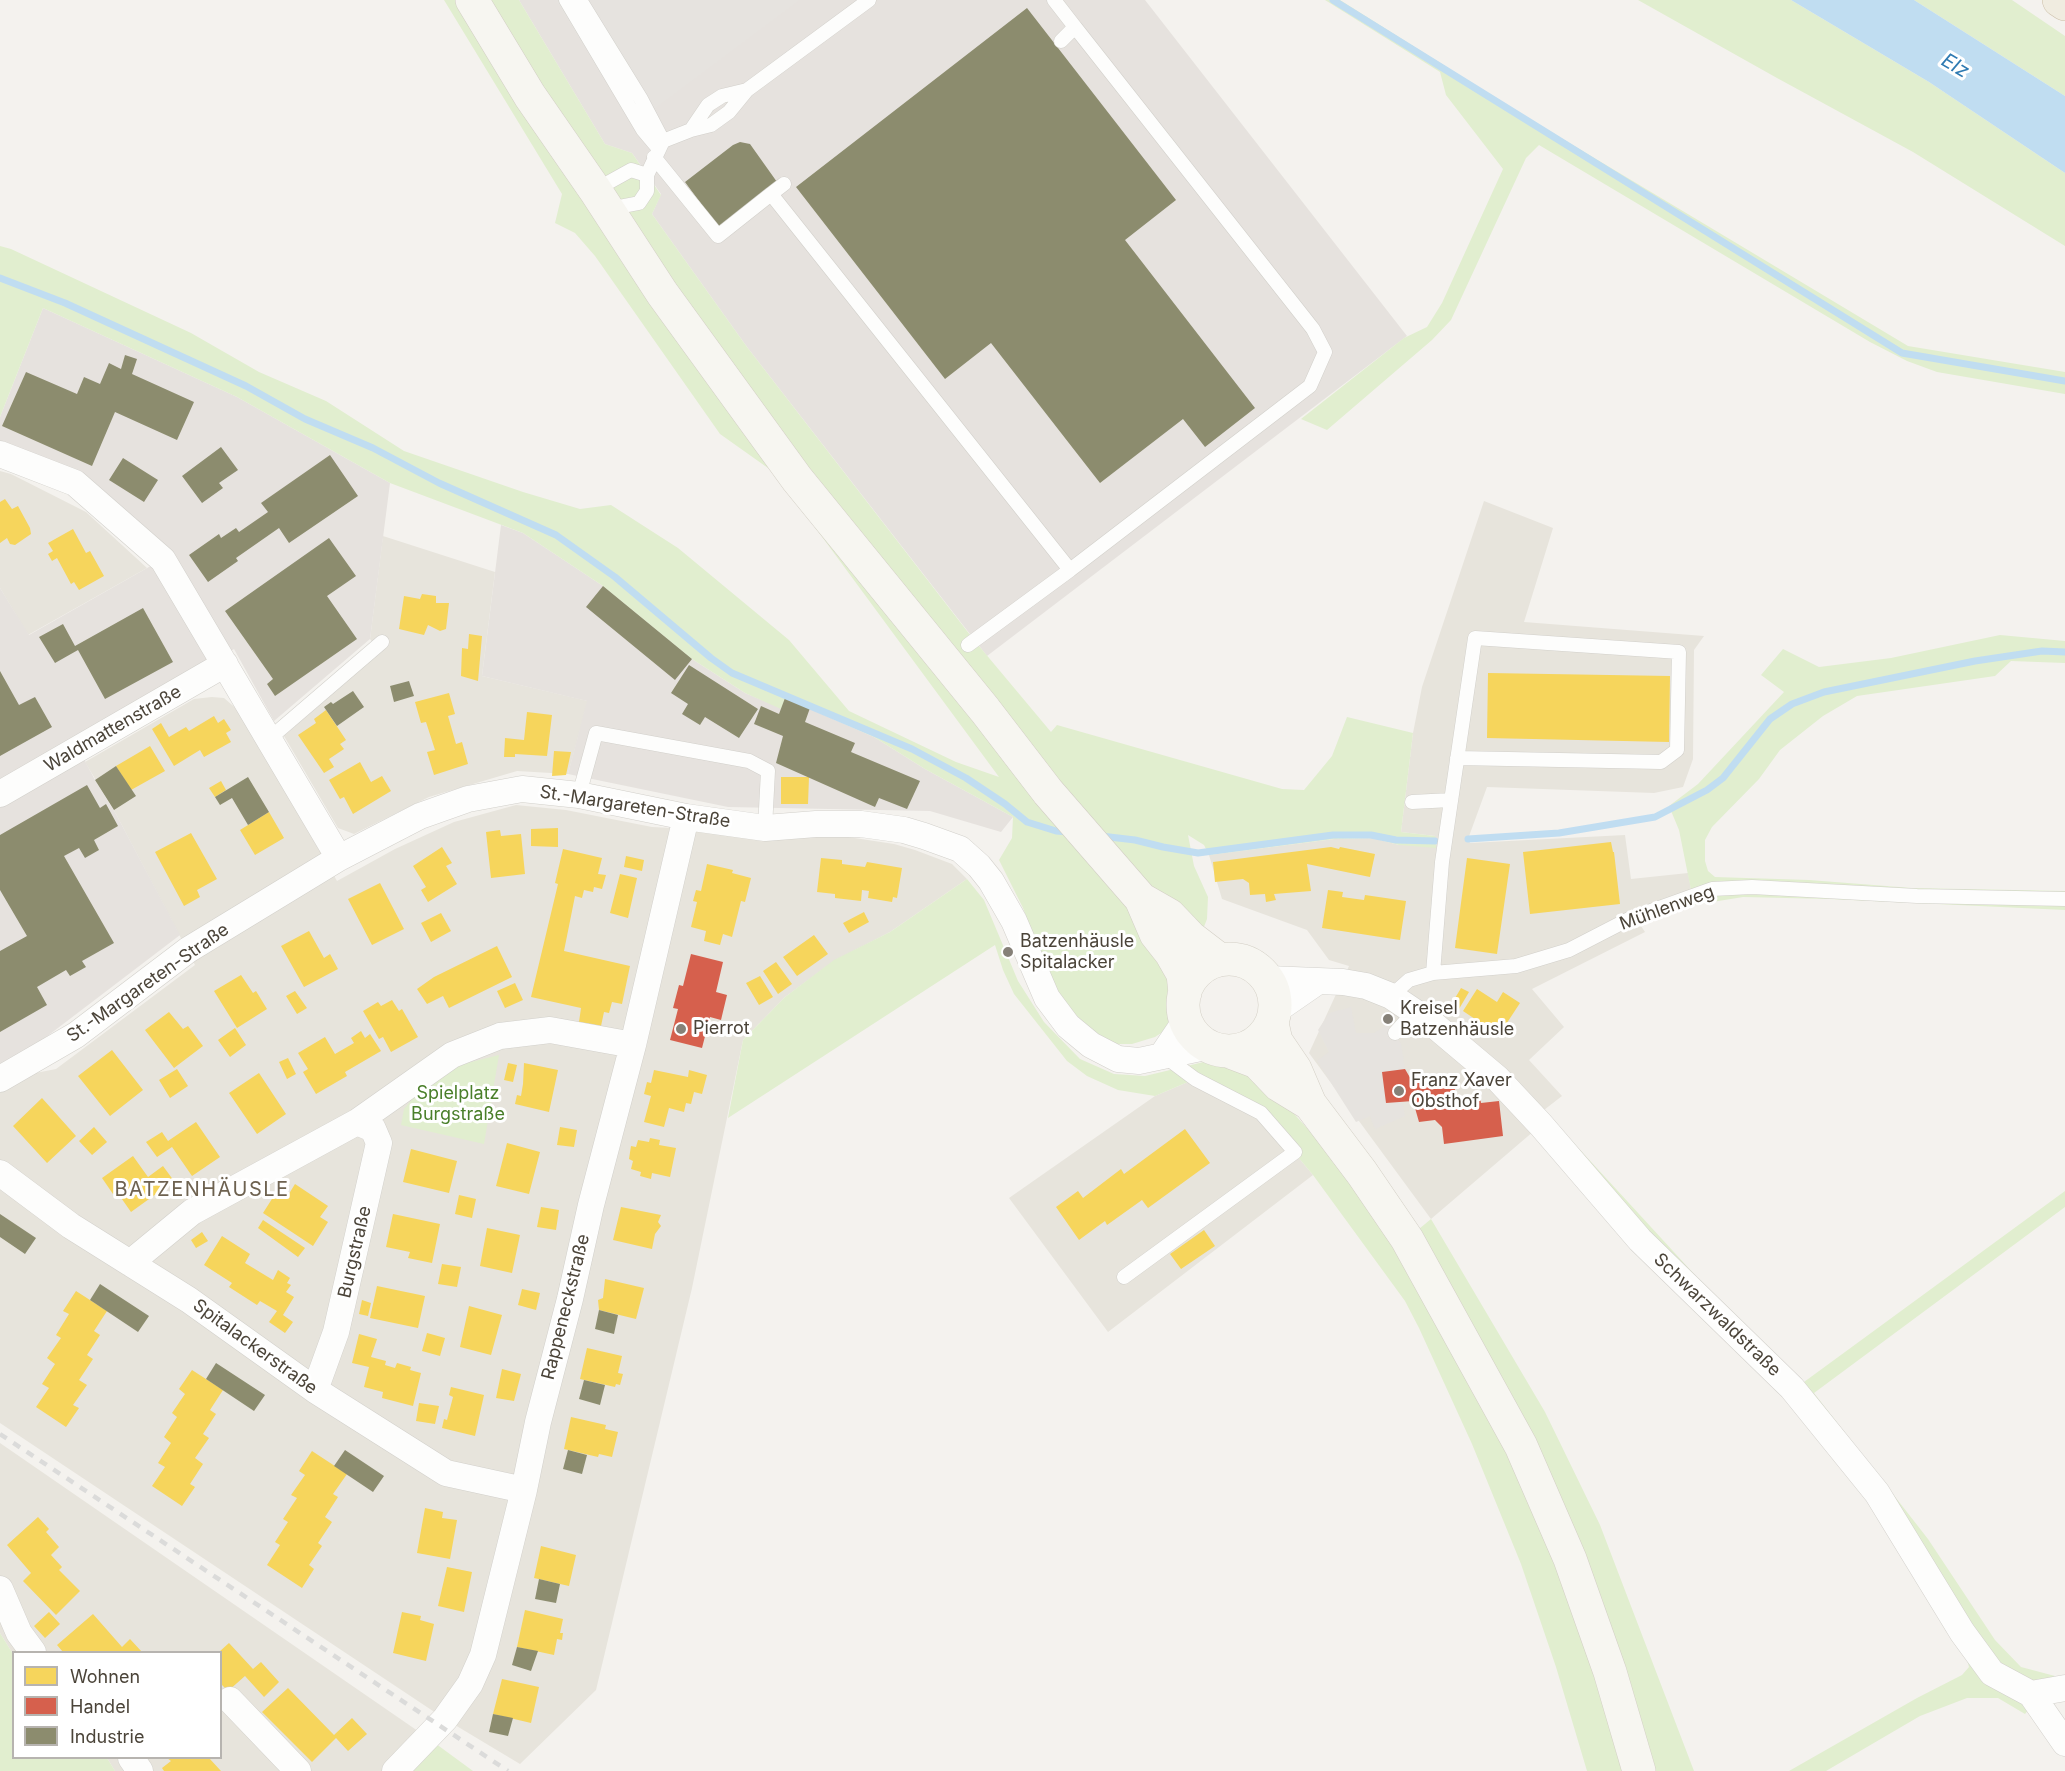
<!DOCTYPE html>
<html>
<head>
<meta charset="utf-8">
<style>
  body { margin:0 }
  #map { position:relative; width:2065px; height:1771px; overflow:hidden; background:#f4f2ee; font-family:Inter,sans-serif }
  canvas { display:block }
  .legend { position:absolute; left:12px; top:1651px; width:210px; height:108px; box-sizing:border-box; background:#fff; border:2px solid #b7b4b0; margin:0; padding:8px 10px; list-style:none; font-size:18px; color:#4b4439 }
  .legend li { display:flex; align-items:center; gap:12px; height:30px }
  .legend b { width:30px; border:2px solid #b7b4b0 }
</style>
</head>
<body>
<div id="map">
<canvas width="2065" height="1771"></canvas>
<ul class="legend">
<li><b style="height:16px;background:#f6d55c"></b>Wohnen</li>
<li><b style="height:16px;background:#d6604d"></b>Handel</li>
<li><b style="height:16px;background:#8c8c6e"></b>Industrie</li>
</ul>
</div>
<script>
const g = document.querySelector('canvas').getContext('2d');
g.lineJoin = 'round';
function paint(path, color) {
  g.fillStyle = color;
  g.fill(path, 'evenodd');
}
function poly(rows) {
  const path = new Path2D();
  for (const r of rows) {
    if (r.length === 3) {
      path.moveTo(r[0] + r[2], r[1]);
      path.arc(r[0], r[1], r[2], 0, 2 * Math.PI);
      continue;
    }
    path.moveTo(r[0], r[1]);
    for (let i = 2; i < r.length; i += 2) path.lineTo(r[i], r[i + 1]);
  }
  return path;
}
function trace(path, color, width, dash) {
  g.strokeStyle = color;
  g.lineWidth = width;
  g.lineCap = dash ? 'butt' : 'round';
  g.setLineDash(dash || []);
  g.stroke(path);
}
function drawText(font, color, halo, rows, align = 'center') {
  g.font = font + ' Inter,sans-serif';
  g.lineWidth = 6;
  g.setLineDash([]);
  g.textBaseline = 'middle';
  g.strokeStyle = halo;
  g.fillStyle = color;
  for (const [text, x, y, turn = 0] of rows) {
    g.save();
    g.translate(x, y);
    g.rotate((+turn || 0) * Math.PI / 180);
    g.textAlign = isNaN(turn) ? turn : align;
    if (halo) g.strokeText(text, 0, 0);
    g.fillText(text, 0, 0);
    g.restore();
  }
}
paint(poly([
  [0,471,11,474,86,512,147,568,28,635,0,588],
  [1484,501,1553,528,1524,622,1704,636,1694,650,1693,759,1683,787,1654,793,1487,787,1468,839,1470,843,1625,835,1631,879,1688,873,1694,905,1639,923,1645,932,1532,989,1564,1027,1529,1060,1562,1096,1544,1110,1541,1125,1431,1219,1309,1053,1349,966,1329,960,1307,930,1222,899,1209,855,1334,839,1373,838,1399,845,1435,836,1401,832,1413,733,1422,687],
  [383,536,495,572,482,676,588,701,568,774,517,771,429,797,354,834,338,828,284,736,380,652,370,639],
  [212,697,224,698,239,711,337,881,395,849,454,822,516,805,566,810,652,827,848,837,894,844,915,850,952,864,967,879,890,932,834,961,785,997,743,1040,692,1288,596,1690,520,1764,445,1719,0,1423,0,1080,56,1069,195,965,116,814,85,762,194,699],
  [1195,1079,1261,1113,1313,1175,1108,1332,1009,1198,1155,1096],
  [0,1443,428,1738,395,1771,115,1771,107,1758,220,1758,220,1652,13,1654,0,1633]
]), '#e7e4dc');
paint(poly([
  [519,0,1145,0,1407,336,987,656,747,347,652,214,661,194,632,153,605,144],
  [43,308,237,397,390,483,370,639,274,721,234,649,74,740,95,780,116,814,180,935,33,1047,0,1079,0,588,29,635,170,555,136,519,61,466,0,452,0,417],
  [501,525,523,533,603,586,692,659,745,693,781,708,785,698,874,737,925,769,1013,817,1001,832,930,811,728,807,568,774,587,701,482,676]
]), '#e6e2de');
paint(poly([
  [444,0,519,0,605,144,632,153,661,195,652,214,747,347,974,640,1051,732,1057,725,1282,789,1304,790,1332,756,1347,717,1413,733,1401,832,1435,836,1436,848,1399,845,1373,838,1334,839,1209,855,1204,845,1188,835,1194,866,1208,897,1207,919,1177,996,1175,1024,1155,1037,1132,1044,1117,1044,1098,1037,1066,1005,1041,960,1023,908,999,860,1012,838,1013,817,925,769,874,737,786,698,781,709,745,693,692,659,603,586,523,533,390,483,237,397,43,308,0,417,0,246,11,249,191,333,259,372,326,401,404,451,523,492,580,509,611,505,678,548,789,640,849,711,956,762,999,777,775,473,720,434,595,256,575,233,555,223,562,194],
  [1325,0,1340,0,1526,117,1908,346,2065,372,2065,394,1937,372,1907,361,1870,342,1539,145,1526,158,1451,320,1432,340,1327,430,1301,419,1404,338,1427,327,1442,303,1503,169,1446,95,1440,72],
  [1638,0,1791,0,1929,82,2065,173,2065,246,1913,152,1777,78],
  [1914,0,2012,0,2065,36,2065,96],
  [2000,635,2065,641,2065,663,2011,661,1995,676,1857,696,1823,716,1780,750,1759,779,1712,827,1705,840,1705,861,1708,871,1715,877,1809,880,1912,888,2065,891,2065,910,1829,899,1743,897,1694,905,1679,830,1669,806,1698,784,1784,692,1761,675,1783,649,1819,667,1891,658],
  [967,879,984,900,1018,981,1044,1022,1080,1059,1114,1074,1145,1076,1212,1060,1237,1064,1260,1076,1407,1239,1431,1219,1545,1412,1600,1525,1694,1771,1587,1771,1556,1667,1521,1564,1472,1444,1419,1328,1405,1301,1313,1175,1261,1113,1195,1079,1155,1096,1118,1090,1087,1076,1067,1061,1014,994,1003,970,995,945,728,1118,743,1040,785,997,834,960,890,932],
  [499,1055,484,1144,401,1125,404,1109,418,1092,459,1065],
  [1549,1116,1695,1275,1804,1382,2065,1191,2065,1207,1814,1393,1928,1539,1995,1640,2021,1667,2055,1676,2025,1714,1998,1698,1967,1698,1920,1716,1826,1771,1789,1771,1917,1698,1962,1675,1969,1667,1966,1656,1853,1479],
  [0,1633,13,1654,14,1758,107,1758,115,1771,0,1771],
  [428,1738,473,1771,395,1771]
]), '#e1eecf');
paint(poly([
  [555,0,800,0,633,125],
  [1351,1007,1356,1033,1374,1033,1387,1025,1395,1033,1401,1044,1405,1069,1386,1103,1402,1101,1405,1116,1375,1129,1370,1116,1356,1122,1317,1061,1329,1052,1318,1030,1329,1013]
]), '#e6e3df');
paint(poly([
  [1791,0,1914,0,2065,96,2065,173,1929,82]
]), '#c0ddf1');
paint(poly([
  [5,499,12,509,18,506,30,528,31,534,15,545,10,544,7,538,0,543,0,502],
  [73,529,86,553,90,551,104,576,79,590,74,582,71,584,57,558,52,561,48,554,53,551,48,543],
  [422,594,436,596,436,603,449,603,446,629,440,631,428,625,424,635,399,629,404,596,420,599],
  [469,634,482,636,478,681,461,676,462,648,468,649],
  [1488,673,1670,676,1669,742,1487,738],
  [449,693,455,714,448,716,456,744,462,742,468,764,434,775,427,752,435,750,426,722,421,723,415,702],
  [326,710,346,740,340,744,344,749,329,759,334,767,324,773,298,735,316,723,314,719],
  [527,712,552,715,547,756,515,754,515,757,504,757,505,738,524,740],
  [214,716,218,723,224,719,231,730,226,733,231,742,204,757,200,750,174,766,152,729,161,723,169,737,186,727,189,731],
  [150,746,165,771,131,790,116,766],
  [554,751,571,752,566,775,552,776],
  [360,762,371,782,382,776,391,791,353,814,344,797,340,799,329,780],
  [781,777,809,777,808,804,781,804],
  [221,781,226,790,215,797,209,788],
  [269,812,284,838,255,855,240,830],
  [558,828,558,847,531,846,531,829],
  [500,830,501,836,521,834,525,874,491,878,486,832],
  [191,833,217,879,197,890,200,897,184,906,155,852],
  [1611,842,1613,852,1614,852,1620,904,1530,914,1523,852],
  [442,847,452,863,446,866,457,884,428,902,421,890,426,887,413,866],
  [1331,847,1339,849,1340,847,1375,854,1370,877,1307,864,1311,891,1274,894,1276,900,1266,902,1265,894,1250,895,1249,883,1243,879,1215,882,1213,862],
  [563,849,602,858,598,874,606,875,602,889,594,887,593,892,584,890,582,898,575,896,564,951,630,966,622,1004,612,1002,609,1013,604,1012,601,1026,579,1022,581,1008,531,997,558,884,555,883],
  [626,856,644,860,642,871,624,867],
  [821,858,842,860,842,864,865,867,867,862,902,868,897,898,893,897,892,902,868,898,869,891,862,890,861,901,835,898,835,894,817,892],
  [1467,858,1510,864,1497,954,1455,948],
  [707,864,733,870,732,873,751,878,745,902,741,901,732,937,723,934,720,945,704,941,706,931,691,927,697,902,693,901,696,890,701,891],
  [620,874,637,878,628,918,610,913],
  [380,883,404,929,372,945,348,899],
  [1328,890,1343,892,1342,897,1364,900,1365,895,1406,901,1400,940,1322,928],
  [864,912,869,922,849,933,843,923],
  [441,913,451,931,431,942,421,923],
  [309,931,324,958,330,954,338,969,304,987,281,946],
  [814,935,828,954,797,976,783,957],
  [497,946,512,977,449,1008,443,996,427,1004,417,989,434,977],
  [776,962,792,984,778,994,763,971],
  [241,975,253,993,256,991,267,1009,237,1028,214,991],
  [760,976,773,997,759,1005,746,983],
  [515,983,523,1000,505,1008,497,991],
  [1461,988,1469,992,1459,1009,1451,1005],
  [1477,989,1497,1002,1503,992,1520,1003,1499,1035,1463,1011],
  [295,991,307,1008,297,1014,286,996],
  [392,1000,399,1011,402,1009,418,1037,391,1052,383,1037,379,1039,363,1011,378,1002,381,1006],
  [169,1012,183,1029,188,1026,203,1046,174,1068,145,1030],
  [235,1028,246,1045,230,1057,218,1040],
  [361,1031,365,1038,370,1034,381,1051,345,1072,347,1076,316,1094,303,1072,308,1069,298,1053,325,1037,335,1054,354,1043,351,1038],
  [112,1050,143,1090,110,1116,78,1076],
  [288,1058,296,1074,287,1079,279,1062],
  [508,1063,517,1065,513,1082,504,1080],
  [524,1063,558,1070,549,1112,515,1104,517,1095,521,1096,523,1084],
  [177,1069,188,1086,170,1098,159,1080],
  [654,1070,688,1077,689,1070,707,1075,702,1094,694,1092,691,1104,686,1103,684,1112,669,1108,664,1127,644,1122,651,1096,644,1094,647,1082,651,1083],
  [259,1073,286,1114,257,1134,229,1093],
  [42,1098,76,1136,47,1163,13,1126],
  [196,1122,220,1157,192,1176,172,1147,157,1157,146,1142,162,1132,168,1141],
  [94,1127,107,1142,92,1155,79,1141],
  [560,1127,577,1130,574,1147,557,1145],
  [1185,1129,1210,1163,1148,1208,1142,1200,1107,1225,1105,1221,1079,1240,1056,1207,1078,1191,1083,1198,1121,1169,1124,1174],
  [650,1138,660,1140,659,1145,676,1148,670,1177,652,1173,651,1179,640,1176,641,1172,631,1169,633,1161,629,1159,631,1146,636,1147,638,1140,649,1142],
  [507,1143,540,1152,529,1194,496,1186],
  [411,1149,457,1161,449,1193,403,1182],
  [133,1156,148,1177,163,1166,174,1181,131,1212,117,1192,113,1194,102,1178],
  [295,1184,328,1206,320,1217,328,1222,313,1246,263,1213,277,1191,287,1197],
  [459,1195,476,1199,472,1218,455,1214],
  [541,1207,559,1210,556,1230,537,1227],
  [621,1207,661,1215,658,1222,661,1226,655,1234,652,1249,613,1240],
  [393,1214,440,1224,432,1263,408,1258,410,1252,386,1247],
  [263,1220,305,1248,298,1257,258,1228],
  [487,1228,520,1235,512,1273,480,1266],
  [1204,1230,1215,1246,1181,1269,1170,1254],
  [202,1232,208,1241,196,1248,191,1240],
  [222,1236,250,1254,245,1263,273,1280,278,1270,290,1278,287,1283,291,1285,286,1292,294,1297,283,1315,293,1322,285,1333,269,1322,277,1311,260,1301,257,1305,229,1287,232,1283,204,1265],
  [442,1264,461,1267,457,1287,438,1284],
  [605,1279,644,1288,636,1319,599,1310,598,1300,603,1298],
  [377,1286,425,1296,418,1328,370,1318],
  [522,1289,540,1293,536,1310,518,1305],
  [76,1291,107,1311,94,1331,100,1335,87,1355,93,1359,79,1380,87,1385,73,1405,79,1408,66,1427,36,1407,49,1388,42,1384,55,1364,47,1358,61,1338,56,1335,69,1314,63,1311],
  [362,1300,371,1303,368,1316,359,1314],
  [469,1306,502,1315,491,1355,460,1347],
  [427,1333,445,1338,440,1356,422,1351],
  [359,1334,377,1339,371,1357,386,1361,385,1365,395,1368,397,1363,411,1367,410,1370,421,1373,413,1406,382,1398,383,1392,364,1387,369,1367,352,1363],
  [587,1348,622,1356,618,1373,623,1374,620,1385,616,1384,615,1387,580,1379],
  [502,1369,521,1374,514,1401,496,1398],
  [192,1370,223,1390,210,1410,216,1414,203,1434,209,1438,195,1458,203,1464,190,1484,195,1487,182,1506,152,1486,165,1467,158,1463,171,1443,164,1437,177,1417,172,1413,185,1394,179,1389],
  [451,1387,484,1395,475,1436,442,1428,444,1419,447,1420,453,1397,449,1395],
  [419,1403,439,1406,435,1424,416,1421],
  [571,1417,606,1425,605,1429,618,1432,612,1457,599,1454,598,1457,564,1449],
  [312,1451,347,1474,333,1494,338,1497,325,1517,332,1522,318,1543,322,1546,309,1565,314,1569,302,1588,267,1565,280,1545,275,1542,288,1522,283,1519,297,1498,291,1495,305,1475,299,1471],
  [425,1508,443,1512,442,1518,457,1520,450,1559,417,1553],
  [38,1517,49,1529,46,1532,59,1547,51,1555,62,1567,59,1570,80,1591,56,1615,23,1581,31,1573,7,1545],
  [541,1546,576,1555,569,1586,534,1578],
  [447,1567,472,1572,464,1612,438,1606],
  [525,1610,563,1619,560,1633,563,1633,562,1640,557,1639,554,1655,517,1647],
  [49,1612,60,1624,45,1638,34,1626],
  [402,1612,421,1616,420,1620,434,1624,426,1661,393,1653],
  [93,1614,122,1647,130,1639,142,1652,63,1652,57,1645],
  [229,1643,253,1669,261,1662,279,1682,264,1697,245,1676,228,1691,220,1683,220,1652,219,1652],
  [502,1679,539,1687,531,1723,493,1714],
  [288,1688,334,1735,352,1718,367,1734,348,1751,336,1738,312,1762,262,1712],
  [167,1758,209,1758,221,1771,164,1771,162,1768,171,1761]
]), '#f6d55c');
paint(poly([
  [691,954,723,962,716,992,727,995,721,1020,710,1017,702,1048,670,1040,678,1009,673,1008,679,985,683,986],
  [1405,1069,1412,1081,1451,1076,1456,1093,1464,1100,1480,1097,1481,1103,1499,1101,1503,1136,1444,1144,1442,1127,1435,1120,1419,1122,1413,1101,1386,1103,1382,1072]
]), '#d6604d');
paint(poly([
  [1027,8,1176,200,1125,240,1255,408,1205,447,1183,419,1100,483,991,343,945,379,796,187],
  [740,142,750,144,777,182,718,227,685,182,733,145],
  [125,355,137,359,132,374,194,402,177,440,115,412,92,466,2,426,26,372,77,394,84,377,100,384,109,363,121,369],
  [221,447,238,470,219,483,223,488,202,503,182,476],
  [330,455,358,496,289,543,279,528,236,558,238,561,208,582,189,555,219,534,221,538,236,528,239,532,268,512,261,503],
  [123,458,158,480,144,502,109,480],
  [329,538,356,576,327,596,357,639,275,696,267,684,273,679,225,611],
  [603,586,692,659,675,680,586,607],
  [143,608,173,662,105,699,78,650,55,663,39,637,63,624,75,646],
  [689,665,758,709,739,738,705,717,700,725,682,714,688,704,671,693],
  [0,671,19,705,35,697,52,727,0,756],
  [409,681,414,696,394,702,390,686],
  [353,691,364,707,337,726,324,707,331,702,333,704],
  [785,698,810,708,805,722,855,743,851,752,920,781,907,809,879,798,875,807,776,763,783,736,754,724,761,706,779,714],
  [116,766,136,796,114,810,95,780],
  [248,777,269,812,248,825,232,798,220,805,215,797],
  [87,785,100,808,106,804,118,826,94,840,99,850,85,858,79,848,64,856,114,943,82,961,86,967,70,976,66,970,37,987,47,1005,0,1032,0,951,27,936,0,890,0,835],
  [0,1214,36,1238,25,1254,0,1237],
  [100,1284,149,1316,138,1332,90,1300],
  [599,1310,618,1315,614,1334,595,1329],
  [216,1363,265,1395,254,1411,206,1379],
  [584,1380,605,1385,600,1405,579,1399],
  [345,1450,384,1476,373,1492,334,1466],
  [568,1450,587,1455,582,1474,563,1469],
  [539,1579,560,1584,556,1603,535,1599],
  [517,1647,538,1651,531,1671,512,1665],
  [493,1714,513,1718,508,1736,489,1732]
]), '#8c8c6e');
trace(poly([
  [1333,0,1902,353,2065,381],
  [0,278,65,303,246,386,305,419,373,448,439,483,556,535,615,577,711,658,732,673,912,749,966,778,1005,804,1027,822,1056,831,1069,832],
  [1101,836,1135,840,1163,847,1198,853,1333,835,1371,835,1396,840,1435,841],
  [1468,839,1559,833,1655,817,1707,790,1723,778,1770,719,1792,704,1824,692,1975,661,2042,651,2065,652]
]), '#c0ddf1', 7);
const service = poly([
  [566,0,643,130,659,149],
  [580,0,641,99,663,141],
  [1054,0,1075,27,1061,41],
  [691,130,708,105,722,96,747,90],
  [654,157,718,236,771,194],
  [784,184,771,194,1070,570,968,645],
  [595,190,631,170,647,175],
  [608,209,639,203,647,191,647,175,663,141,691,130,711,125,729,112,747,90,869,0],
  [1070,570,1310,386,1325,352,1313,329,1075,27],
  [269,739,382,642],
  [579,795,596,733,749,761,768,771,765,828],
  [1412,802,1451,800],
  [1433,973,1442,862,1475,638,1679,652,1677,750,1661,762,1457,758],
  [1391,996,1409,980,1433,973,1516,966,1569,950,1631,918,1712,889,1752,887,1917,896,2065,899],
  [1395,1033,1414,1012],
  [1124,1277,1295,1152,1261,1113,1195,1079,1163,1055]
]);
const minor = poly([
  [0,454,75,483,163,560,339,858],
  [0,794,225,664],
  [1268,979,1343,982,1366,986,1391,996,1434,1025,1497,1078,1541,1125,1640,1240,1792,1388,1877,1493,1962,1632,1992,1673,2031,1694,2065,1688],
  [1275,1011,1317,982],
  [1163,1054,1186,1020],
  [0,1079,76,1035,188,950,339,858,420,816,468,799,522,789,579,795,686,817,765,828,816,824,861,824,904,830,924,836,960,849,979,866,991,881,1014,921,1047,998,1068,1026,1091,1045,1118,1059,1139,1061,1210,1046],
  [0,1173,71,1226,189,1300,315,1390,446,1473,524,1490],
  [130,1263,192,1212,357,1122,452,1055,500,1036,550,1030,633,1045],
  [315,1390,336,1332,379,1143,373,1129,357,1122],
  [0,1589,19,1633,33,1652],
  [2031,1694,2065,1743],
  [230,1700,298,1771],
  [131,1758,140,1771],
  [395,1771,445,1719,470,1684,483,1655,524,1490,538,1422,570,1299,591,1205,633,1045,686,817]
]);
const secondary = poly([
  [472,0,530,96,595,190,662,293,797,479,985,710,1048,792,1141,899,1156,934,1171,953,1183,974,1185,993],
  [1141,899,1169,915,1190,937,1220,960],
  [1229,1005,46],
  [1272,1023,1276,1041,1295,1069,1310,1104,1362,1173,1407,1239,1521,1446,1570,1559,1610,1672,1639,1771],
  [1228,1051,1257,1062,1279,1085,1310,1104]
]);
const trunk = poly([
  [2059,0,2065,4]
]);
trace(service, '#d2d0cb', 15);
trace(minor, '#d2d0cb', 27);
trace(secondary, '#d3cfc5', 34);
trace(trunk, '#ccbfa9', 34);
trace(service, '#fdfdfc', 14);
trace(minor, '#fdfdfc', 26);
trace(secondary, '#f7f6f1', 33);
trace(trunk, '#f0ece0', 33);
trace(poly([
  [0,1434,508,1771]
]), '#dbdbda', 4.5, [8, 8]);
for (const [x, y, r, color] of [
  [1008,952,6,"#868178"],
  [1388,1019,6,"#868178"],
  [681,1029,6,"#868178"],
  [1399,1091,6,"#868178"]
]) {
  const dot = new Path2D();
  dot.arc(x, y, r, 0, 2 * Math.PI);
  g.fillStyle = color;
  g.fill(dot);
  trace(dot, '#fff', 2);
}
drawText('18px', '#4b4439', '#fff', [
  ["Waldmattenstraße",113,729,-30],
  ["St.-Margareten-Straße",635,807,9],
  ["Mühlenweg",1667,908,-20],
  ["St.-Margareten-Straße",148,983,-35],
  ["Burgstraße",355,1252,-77],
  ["Rappeneckstraße",566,1307,-76],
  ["Schwarzwaldstraße",1717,1315,44],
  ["Spitalackerstraße",255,1347,36]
]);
drawText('18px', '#4b4439', '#fff', [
  ["Batzenhäusle",1020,942],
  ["Spitalacker",1020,963],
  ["Kreisel",1400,1009],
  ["Batzenhäusle",1400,1030],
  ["Pierrot",693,1029],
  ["Franz Xaver",1411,1081],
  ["Obsthof",1411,1102]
], 'left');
drawText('18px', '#4a7f2a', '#fff', [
  ["Spielplatz",458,1094],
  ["Burgstraße",458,1115]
]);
drawText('italic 20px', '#2e7ab2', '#fff', [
  ["Elz",1955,66,31]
]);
g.letterSpacing = '1.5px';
drawText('20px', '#6e6250', '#fff', [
  ["BATZENHÄUSLE",202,1190]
]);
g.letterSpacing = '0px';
</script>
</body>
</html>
